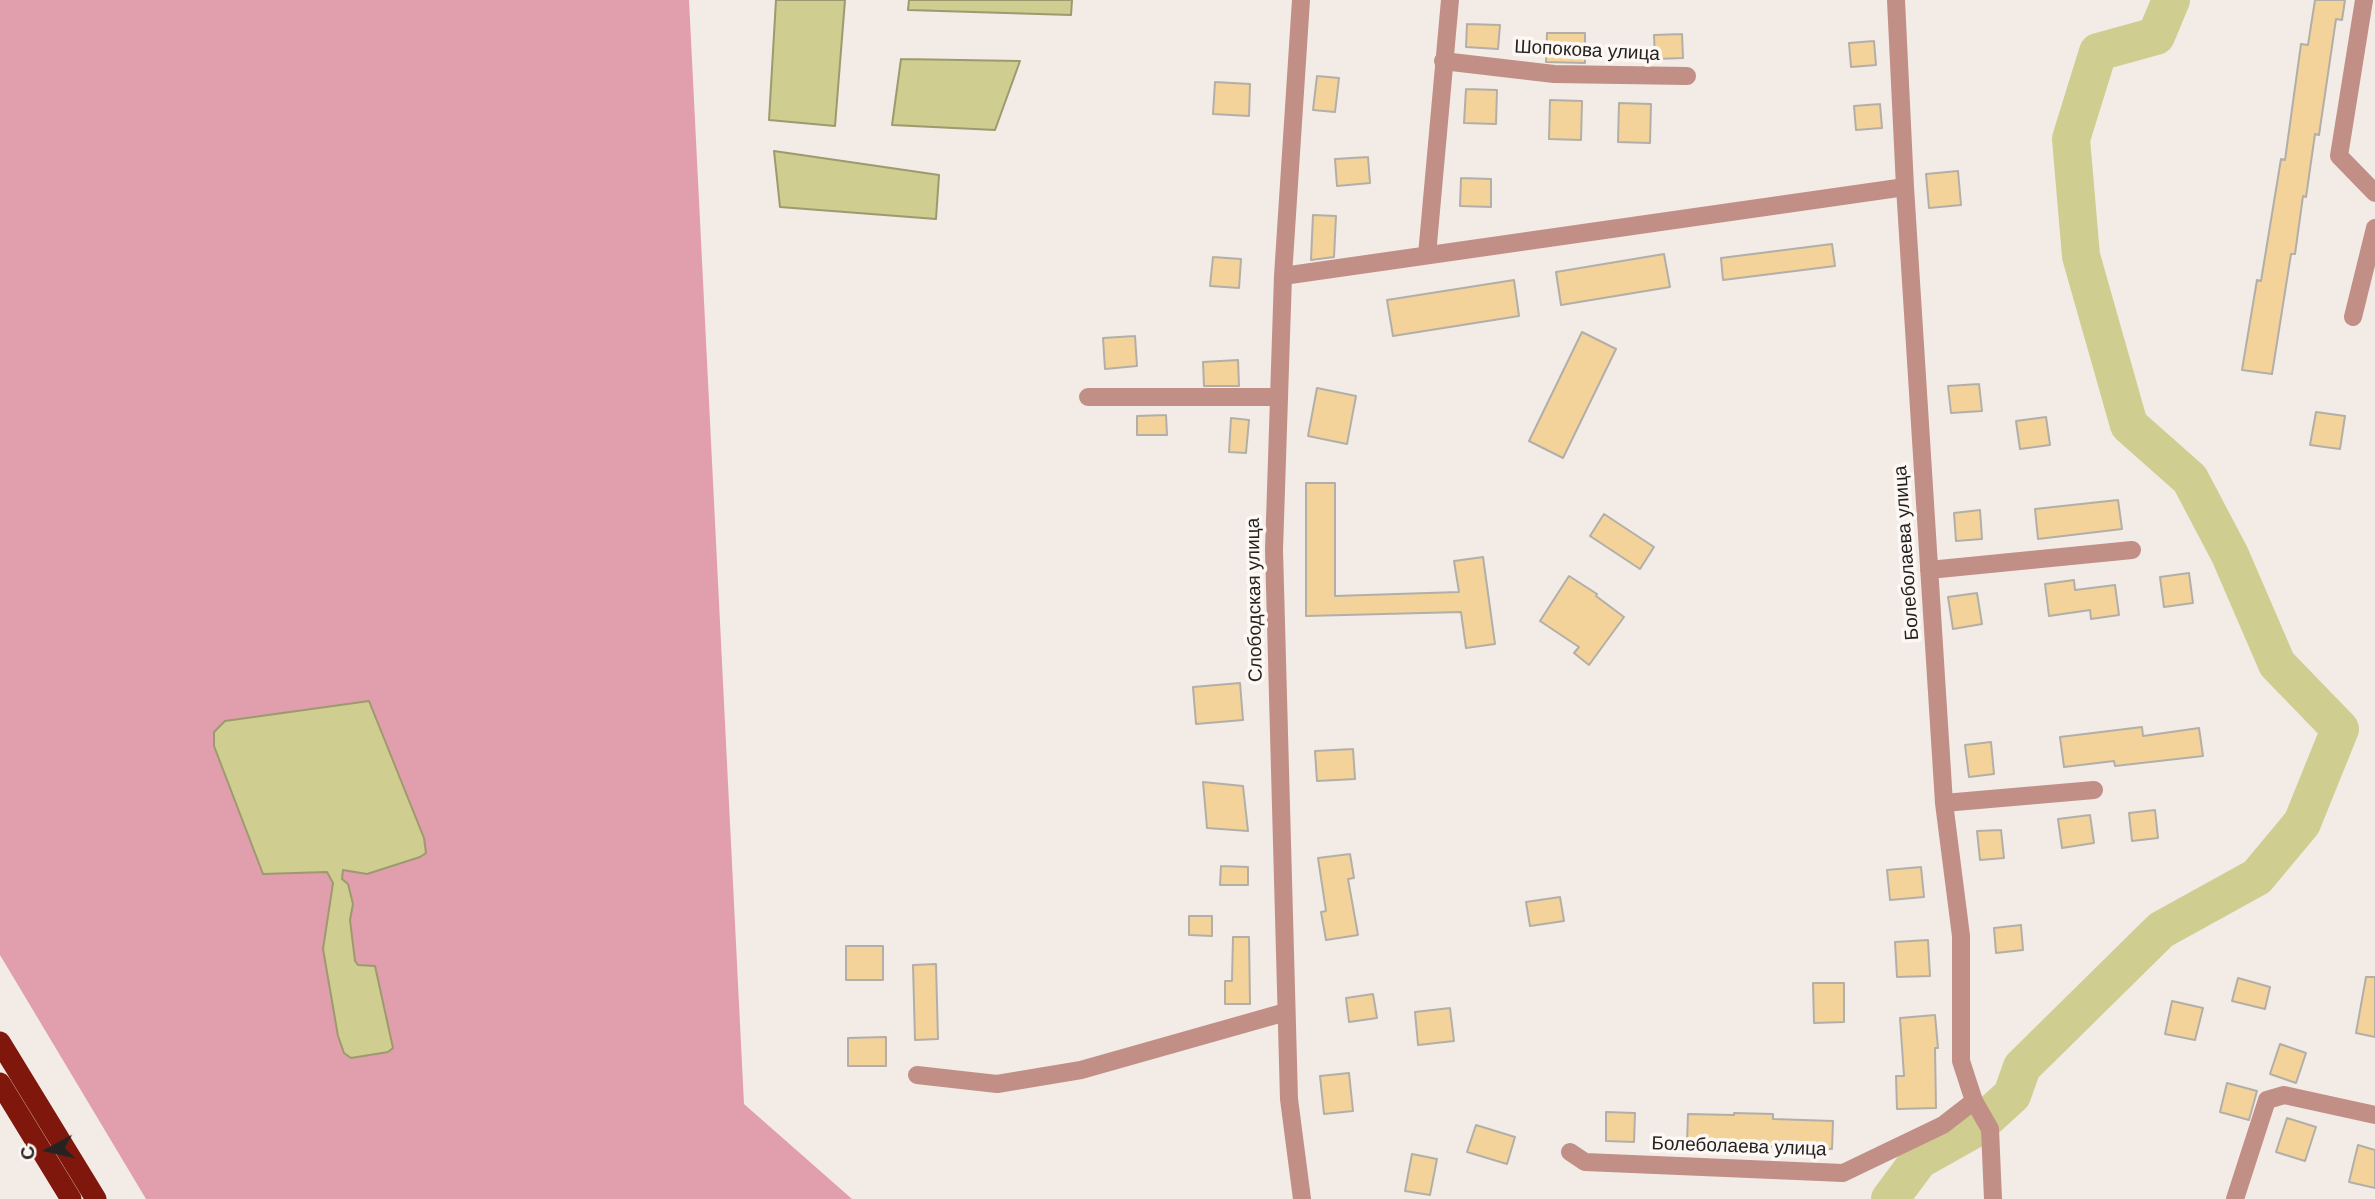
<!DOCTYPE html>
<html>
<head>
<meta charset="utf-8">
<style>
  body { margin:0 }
  #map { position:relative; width:2375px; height:1199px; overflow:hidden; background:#f2ebe6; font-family:Arial,sans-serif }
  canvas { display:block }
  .north { position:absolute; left:14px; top:1115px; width:70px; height:70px; -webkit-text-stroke:5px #fef8f5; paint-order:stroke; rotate:262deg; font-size:19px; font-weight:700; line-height:28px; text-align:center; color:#252321 }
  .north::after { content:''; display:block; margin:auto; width:24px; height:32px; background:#252321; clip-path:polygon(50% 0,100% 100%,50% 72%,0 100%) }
</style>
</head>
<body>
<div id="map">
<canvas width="2375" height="1199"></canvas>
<div class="north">С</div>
</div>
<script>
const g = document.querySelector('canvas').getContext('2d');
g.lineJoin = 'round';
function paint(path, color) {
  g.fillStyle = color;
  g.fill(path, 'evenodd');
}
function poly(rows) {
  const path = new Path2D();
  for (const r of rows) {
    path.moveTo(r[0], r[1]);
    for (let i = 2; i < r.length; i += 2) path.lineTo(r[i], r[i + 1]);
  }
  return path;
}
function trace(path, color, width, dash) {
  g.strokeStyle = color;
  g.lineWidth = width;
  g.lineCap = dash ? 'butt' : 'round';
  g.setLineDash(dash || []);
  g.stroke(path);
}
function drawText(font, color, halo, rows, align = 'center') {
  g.font = font + ' Arial,sans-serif';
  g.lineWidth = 7;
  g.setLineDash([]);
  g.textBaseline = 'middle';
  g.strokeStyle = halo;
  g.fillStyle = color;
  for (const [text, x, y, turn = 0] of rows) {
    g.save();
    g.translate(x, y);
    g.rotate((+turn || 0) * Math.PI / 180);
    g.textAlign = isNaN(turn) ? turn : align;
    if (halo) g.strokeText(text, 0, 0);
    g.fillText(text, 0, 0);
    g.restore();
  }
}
paint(poly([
  [0,0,689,0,744,1104,852,1199,146,1199,0,955]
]), '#e19fad');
const water = poly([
  [776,0,845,0,835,126,769,120,776,0],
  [909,0,1072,0,1071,15,908,10,909,0],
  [901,59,1020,61,995,130,892,125,901,59],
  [774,151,939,175,936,219,780,207,774,151],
  [369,701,424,838,426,853,420,857,367,874,343,870,342,879,348,884,353,904,350,920,355,961,358,965,375,966,393,1048,388,1052,351,1058,344,1053,338,1036,323,949,333,883,327,872,263,874,214,746,214,732,225,721,369,701]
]);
paint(water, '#cfcd8f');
trace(water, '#9c9a6e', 2);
trace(poly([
  [1890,1199,1919,1160,1976,1128,2012,1095,2022,1067,2161,930,2257,877,2302,823,2340,729,2277,664,2230,555,2190,479,2129,425,2081,256,2071,139,2098,52,2156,36,2171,0]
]), '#cfcd8f', 38);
const building = poly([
  [2315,0,2345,0,2342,20,2336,19,2319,135,2315,134,2306,197,2303,196,2295,254,2291,254,2272,374,2242,370,2257,280,2261,281,2281,159,2285,160,2301,44,2308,45,2315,0],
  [1467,24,1500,25,1498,49,1466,47,1467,24],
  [1547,33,1585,33,1585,63,1546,62,1547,33],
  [1682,34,1683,58,1655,59,1654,35,1682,34],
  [1874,41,1876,65,1851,67,1849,43,1874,41],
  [1317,76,1339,78,1335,112,1313,110,1317,76],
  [1215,82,1250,84,1249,116,1213,114,1215,82],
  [1466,89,1497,90,1496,124,1464,123,1466,89],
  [1550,100,1582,101,1581,140,1549,139,1550,100],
  [1619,103,1651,104,1650,143,1618,142,1619,103],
  [1880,104,1882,128,1856,130,1854,106,1880,104],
  [1368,157,1370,183,1337,186,1335,159,1368,157],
  [1958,171,1961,205,1929,208,1926,174,1958,171],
  [1461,178,1491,179,1491,207,1460,206,1461,178],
  [1313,215,1336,216,1334,257,1311,260,1313,215],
  [1832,244,1835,266,1723,280,1721,258,1832,244],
  [1664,254,1670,287,1561,305,1556,272,1664,254],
  [1213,257,1241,259,1239,288,1210,286,1213,257],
  [1514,280,1519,316,1393,336,1387,300,1514,280],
  [1582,332,1616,349,1563,458,1529,441,1582,332],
  [1135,336,1137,366,1105,369,1103,338,1135,336],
  [1238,360,1239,386,1204,386,1203,362,1238,360],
  [1979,384,1982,411,1951,413,1948,386,1979,384],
  [1317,388,1356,396,1347,444,1308,436,1317,388],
  [2316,412,2345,416,2340,449,2310,445,2316,412],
  [1166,415,1167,435,1137,435,1137,416,1166,415],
  [2046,417,2050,445,2020,449,2016,421,2046,417],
  [1231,418,1249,420,1246,453,1229,452,1231,418],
  [1306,483,1335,483,1335,596,1459,592,1454,561,1483,557,1495,644,1466,648,1461,612,1306,616,1306,483],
  [2118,500,2122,529,2038,539,2035,509,2118,500],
  [1980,510,1982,539,1956,541,1954,513,1980,510],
  [1604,514,1654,547,1640,569,1590,536,1604,514],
  [2189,573,2193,603,2164,607,2160,577,2189,573],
  [1569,576,1597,594,1596,596,1624,617,1589,665,1574,653,1579,647,1540,621,1569,576],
  [2074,580,2075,590,2115,585,2119,615,2091,619,2090,610,2049,616,2045,584,2074,580],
  [1977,593,1982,624,1953,629,1948,597,1977,593],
  [1240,683,1243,720,1196,724,1193,687,1240,683],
  [2142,727,2143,736,2199,728,2203,756,2115,766,2114,761,2064,767,2060,737,2142,727],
  [1991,742,1994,774,1969,777,1965,745,1991,742],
  [1353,749,1355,779,1317,781,1315,751,1353,749],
  [1203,782,1243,786,1248,831,1207,828,1203,782],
  [2155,810,2158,838,2132,841,2129,813,2155,810],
  [2090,815,2094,843,2062,848,2058,819,2090,815],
  [2001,830,2004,858,1980,860,1977,831,2001,830],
  [1350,854,1354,878,1348,879,1358,935,1326,940,1321,912,1326,911,1318,858,1350,854],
  [1221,866,1248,867,1248,885,1220,885,1221,866],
  [1921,867,1924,897,1890,900,1887,870,1921,867],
  [1560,897,1564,921,1530,926,1526,902,1560,897],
  [1189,916,1212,916,1212,936,1189,935,1189,916],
  [2021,925,2023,950,1996,953,1994,928,2021,925],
  [1233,937,1249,937,1250,1004,1225,1004,1225,981,1232,981,1233,937],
  [1928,940,1930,976,1897,977,1895,942,1928,940],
  [846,946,883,946,883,980,846,980,846,946],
  [936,964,938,1039,915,1040,913,965,936,964],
  [2366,977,2375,977,2375,1037,2356,1033,2366,977],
  [2238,978,2270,987,2265,1009,2232,1001,2238,978],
  [1813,983,1844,983,1844,1022,1814,1023,1813,983],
  [1373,994,1377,1018,1349,1022,1346,998,1373,994],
  [2172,1001,2203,1008,2195,1040,2165,1034,2172,1001],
  [1450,1008,1454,1041,1418,1045,1415,1012,1450,1008],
  [1935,1015,1938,1048,1935,1048,1936,1108,1897,1109,1896,1076,1904,1076,1900,1018,1935,1015],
  [886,1037,886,1066,848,1066,848,1038,886,1037],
  [2280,1044,2306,1053,2296,1083,2270,1074,2280,1044],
  [1349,1073,1353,1111,1324,1114,1320,1076,1349,1073],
  [2227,1083,2257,1091,2249,1120,2220,1112,2227,1083],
  [1606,1112,1635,1113,1634,1142,1606,1141,1606,1112],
  [1734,1113,1773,1114,1773,1119,1833,1121,1832,1149,1687,1143,1688,1114,1734,1115,1734,1113],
  [2287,1118,2316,1127,2305,1161,2276,1152,2287,1118],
  [1476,1125,1515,1137,1507,1164,1467,1152,1476,1125],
  [2358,1145,2375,1150,2375,1188,2349,1182,2358,1145],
  [1412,1154,1437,1159,1430,1195,1405,1191,1412,1154]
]);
paint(building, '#f4d39b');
trace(building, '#b2afa8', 2);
trace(poly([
  [1301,0,1283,276,1274,550,1289,1099,1302,1199],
  [1896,0,1905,187,1944,803,1961,936,1961,1061,1974,1101,1990,1129,1993,1199],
  [2364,0,2339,156,2375,193],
  [1443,61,1554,74,1687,76],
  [1427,255,1450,0],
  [1283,276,1905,187],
  [2353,317,2375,228],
  [1088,397,1279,397],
  [1929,570,2132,550],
  [1944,803,2094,790],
  [917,1075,997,1084,1081,1070,1286,1012],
  [1570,1152,1585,1162,1843,1173,1943,1125,1974,1101],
  [2235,1199,2267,1100,2284,1095,2375,1115]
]), '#c18f86', 18);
trace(poly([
  [0,1042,96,1199],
  [0,1083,71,1199]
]), '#80170d', 21);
drawText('19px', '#252321', '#fef8f5', [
  ["Шопокова улица",1587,51,3],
  ["Болеболаева улица",1907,553,-94],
  ["Слободская улица",1255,600,-91],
  ["Болеболаева улица",1739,1147,2]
]);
</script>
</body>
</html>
